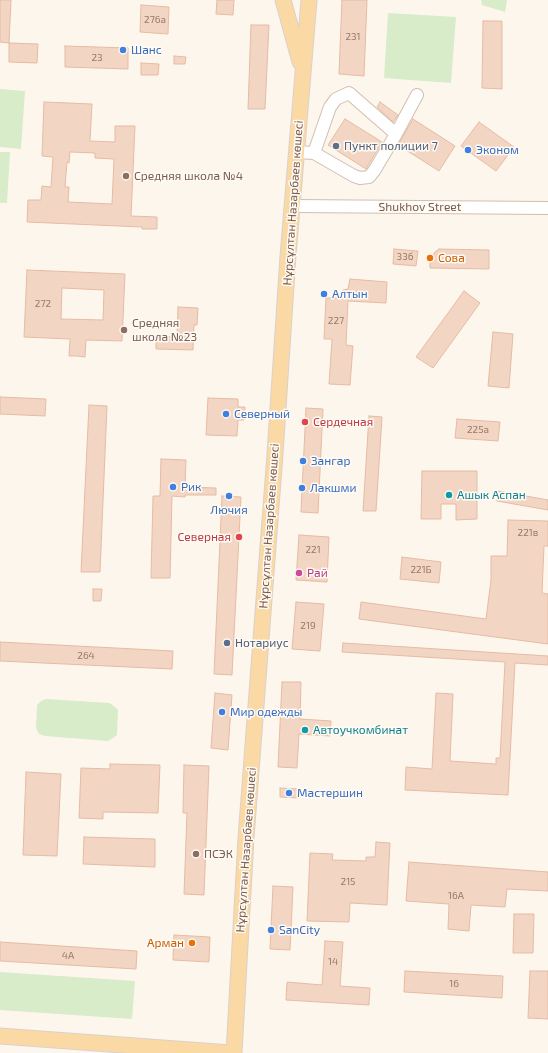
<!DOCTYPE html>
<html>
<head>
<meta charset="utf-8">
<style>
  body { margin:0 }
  canvas { display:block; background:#fdf6ec }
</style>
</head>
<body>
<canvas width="548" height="1053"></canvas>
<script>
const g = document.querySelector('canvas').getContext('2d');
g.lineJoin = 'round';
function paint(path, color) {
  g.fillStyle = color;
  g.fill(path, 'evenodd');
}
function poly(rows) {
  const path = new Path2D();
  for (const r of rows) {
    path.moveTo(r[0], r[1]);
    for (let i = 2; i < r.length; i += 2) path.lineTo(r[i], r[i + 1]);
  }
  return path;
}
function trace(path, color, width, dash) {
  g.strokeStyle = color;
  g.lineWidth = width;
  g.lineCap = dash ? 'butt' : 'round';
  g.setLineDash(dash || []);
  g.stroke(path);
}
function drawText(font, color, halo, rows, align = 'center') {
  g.font = font + ' "Exo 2",sans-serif';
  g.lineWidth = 3;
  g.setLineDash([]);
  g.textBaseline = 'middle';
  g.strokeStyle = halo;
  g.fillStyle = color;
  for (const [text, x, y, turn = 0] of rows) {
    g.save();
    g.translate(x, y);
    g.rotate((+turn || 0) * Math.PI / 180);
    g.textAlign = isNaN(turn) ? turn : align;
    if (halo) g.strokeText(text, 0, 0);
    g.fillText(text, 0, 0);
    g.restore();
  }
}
paint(poly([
  [481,0,507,0,505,12,482,5],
  [388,13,456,17,451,83,384,78],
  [0,89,25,91,21,149,0,147],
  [0,152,10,152,7,203,0,203],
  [46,699,109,703,114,706,118,710,117,735,113,738,108,741,45,736,39,734,36,728,37,705,41,701],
  [0,972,135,981,132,1019,0,1010]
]), '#d8ecc9');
const building = poly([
  [0,0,11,0,9,43,0,42,0,0],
  [217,0,234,0,233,15,216,14,217,0],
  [342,0,367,0,364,76,339,74,342,0],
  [141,5,169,7,168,34,140,32,141,5],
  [483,21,502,21,502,89,482,88,483,21],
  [251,25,269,25,265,109,248,109,251,25],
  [9,43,38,44,37,63,9,62,9,43],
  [65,46,128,48,128,69,65,67,65,46],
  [174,56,186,57,185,64,174,64,174,56],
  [141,63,159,64,158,75,141,75,141,63],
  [44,102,92,104,90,141,115,142,115,126,135,126,131,216,157,217,157,229,142,229,142,227,27,222,28,200,41,200,42,186,51,187,53,157,42,156,44,102],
  [70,152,95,153,95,158,114,159,112,204,68,202,69,187,65,187,67,162,69,163,70,152],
  [380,102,398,115,393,122,377,107,380,102],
  [345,119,382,142,366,169,328,145,345,119],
  [413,119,455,146,439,171,398,145,413,119],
  [479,122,514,147,496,171,461,146,479,122],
  [394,249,418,251,416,266,393,264,394,249],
  [439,249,489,250,489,269,430,268,430,258,435,252,439,249],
  [27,270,125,274,122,341,86,340,85,357,77,356,69,356,70,339,24,337,27,270],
  [62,288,104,290,103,320,61,319,62,288],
  [350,279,387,282,386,303,348,301,346,345,353,346,350,385,329,384,332,339,324,339,326,298,337,298,343,290,348,289,350,279],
  [464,291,480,303,433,368,416,357,464,291],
  [178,307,198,308,197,325,194,325,193,350,156,349,156,336,177,337,178,307],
  [493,332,513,334,509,388,488,386,493,332],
  [0,397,46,399,45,416,0,414,0,397],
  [208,398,238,399,238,407,245,407,244,420,238,420,237,436,206,435,208,398],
  [89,405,107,406,100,572,81,572,89,405],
  [306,408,323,409,318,513,301,512,306,408],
  [369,416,382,417,376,511,363,511,369,416],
  [457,419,500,422,498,441,455,438,457,419],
  [161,459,186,460,185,487,216,488,216,495,185,495,185,497,172,496,170,578,151,578,153,496,160,496,161,459],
  [422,471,477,471,477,519,456,520,456,504,441,504,441,519,421,519,422,471],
  [498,491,548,500,548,510,497,501,498,491],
  [222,496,241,497,232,675,214,674,222,496],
  [508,520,548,521,548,546,544,546,542,593,548,594,548,644,359,619,361,602,486,619,491,580,491,556,507,556,508,520],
  [299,535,329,537,327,582,296,580,299,535],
  [402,557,441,562,439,583,400,579,402,557],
  [93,589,102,589,101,601,93,601,93,589],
  [296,602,324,604,320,651,292,649,296,602],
  [0,642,173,651,172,669,0,661,0,642],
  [343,643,548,656,548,665,515,663,508,795,405,790,406,767,432,769,436,693,453,694,450,761,496,764,496,758,500,758,505,662,342,652,343,643],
  [282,682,301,682,300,719,331,721,330,736,299,734,297,768,278,767,282,682],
  [215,693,232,695,228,750,211,748,215,693],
  [110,764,160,765,158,813,103,812,103,819,79,818,81,768,110,769,110,764],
  [184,765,209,766,204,895,184,894,187,813,183,813,184,765],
  [26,772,61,774,57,856,23,855,26,772],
  [280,788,299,789,298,798,280,797,280,788],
  [84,837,155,839,155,867,83,864,84,837],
  [376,842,390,843,387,905,350,903,349,922,307,921,310,853,333,854,332,860,366,861,366,857,375,857,376,842],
  [409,862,548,872,548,891,507,889,505,907,471,905,469,931,448,929,449,904,406,901,409,862],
  [273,886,293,887,290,950,270,949,273,886],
  [514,914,534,914,533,953,513,953,514,914],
  [174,935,210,937,209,962,173,960,174,935],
  [325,941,343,942,340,986,370,988,369,1005,286,1000,287,982,322,985,325,941],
  [0,942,137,951,136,969,0,961,0,942],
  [405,971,503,976,502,998,404,992,405,971],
  [530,971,548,971,548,1019,528,1018,530,971]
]);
paint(building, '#f3d5c3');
trace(building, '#e6bba3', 1);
const minor = poly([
  [296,152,314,153,330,107,336,99,349,93,396,134],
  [314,153,354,176,360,178,369,177,374,171,396,134,417,95],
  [293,206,548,208]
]);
const major = poly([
  [283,0,300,62],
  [0,1036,231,1053],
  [234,1053,246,838,275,454,288,256,309,0]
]);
trace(minor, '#d1beb0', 14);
trace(major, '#dad1cd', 17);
trace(minor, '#fff', 12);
trace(major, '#fbd9a5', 15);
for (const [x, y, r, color] of [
  [123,50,4,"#3f7fe0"],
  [336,146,4,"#5c6f8a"],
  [468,150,4,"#3f7fe0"],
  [126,176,4,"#8d6e63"],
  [430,258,4,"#e8710a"],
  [324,294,4,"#3f7fe0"],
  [124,330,4,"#8d6e63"],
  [226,414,4,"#3f7fe0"],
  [305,422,4,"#e0444e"],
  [303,461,4,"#3f7fe0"],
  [173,487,4,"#3f7fe0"],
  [302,488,4,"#3f7fe0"],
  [449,495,4,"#0f9aa8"],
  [229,496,4,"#3f7fe0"],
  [239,537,4,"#e0444e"],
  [299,573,4,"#d1479c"],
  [227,643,4,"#5c6f8a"],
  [222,712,4,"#3f7fe0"],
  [305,730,4,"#0f9aa8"],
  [289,793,4,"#3f7fe0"],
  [196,854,4,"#8d6e63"],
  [271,930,4,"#3f7fe0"],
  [192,943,4,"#e8710a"]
]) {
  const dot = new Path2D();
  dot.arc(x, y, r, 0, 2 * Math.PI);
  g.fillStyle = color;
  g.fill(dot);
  trace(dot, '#fffaf3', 1.5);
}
drawText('10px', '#987a6a', null, [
  ["276а",155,20],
  ["231",353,37],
  ["23",97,58],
  ["33б",405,257],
  ["272",43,304],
  ["227",336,321],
  ["225а",478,430],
  ["221в",528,533],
  ["221",313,550],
  ["221Б",421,570],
  ["219",308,626],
  ["264",86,656],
  ["215",348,882],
  ["16А",456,896],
  ["4А",68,956],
  ["14",333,962],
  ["16",454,984]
]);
drawText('12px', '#366cbe', '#fffaf3', [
  ["Шанс",131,50],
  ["Эконом",476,150],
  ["Алтын",332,294],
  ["Северный",234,414],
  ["Зангар",311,461],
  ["Рик",181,487],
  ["Лакшми",310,488],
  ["Лючия",229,510,"center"],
  ["Мир одежды",230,712],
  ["Мастершин",297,793],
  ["SanCity",279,930]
], 'left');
drawText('12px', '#4e5e75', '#fffaf3', [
  ["Пункт полиции 7",344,146],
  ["Нотариус",235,643]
], 'left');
drawText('12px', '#785e54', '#fffaf3', [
  ["Средняя школа №4",134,176],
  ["Средняя",132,323],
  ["школа №23",132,337],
  ["ПСЭК",204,854]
], 'left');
drawText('12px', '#7a5c4d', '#fffaf3', [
  ["Нұрсұлтан Назарбаев көшесі",293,203,-86],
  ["Shukhov Street",420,207],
  ["Нұрсұлтан Назарбаев көшесі",269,526,-86],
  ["Нұрсұлтан Назарбаев көшесі",246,850,-86]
]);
drawText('12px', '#c56008', '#fffaf3', [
  ["Сова",438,258],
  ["Арман",184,943,"right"]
], 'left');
drawText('12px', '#be3a42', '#fffaf3', [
  ["Сердечная",313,422],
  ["Северная",231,537,"right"]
], 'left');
drawText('12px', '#0d838f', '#fffaf3', [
  ["Ашык Аспан",457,495],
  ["Автоучкомбинат",313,730]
], 'left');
drawText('12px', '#b23c85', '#fffaf3', [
  ["Рай",307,573]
], 'left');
</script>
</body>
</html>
